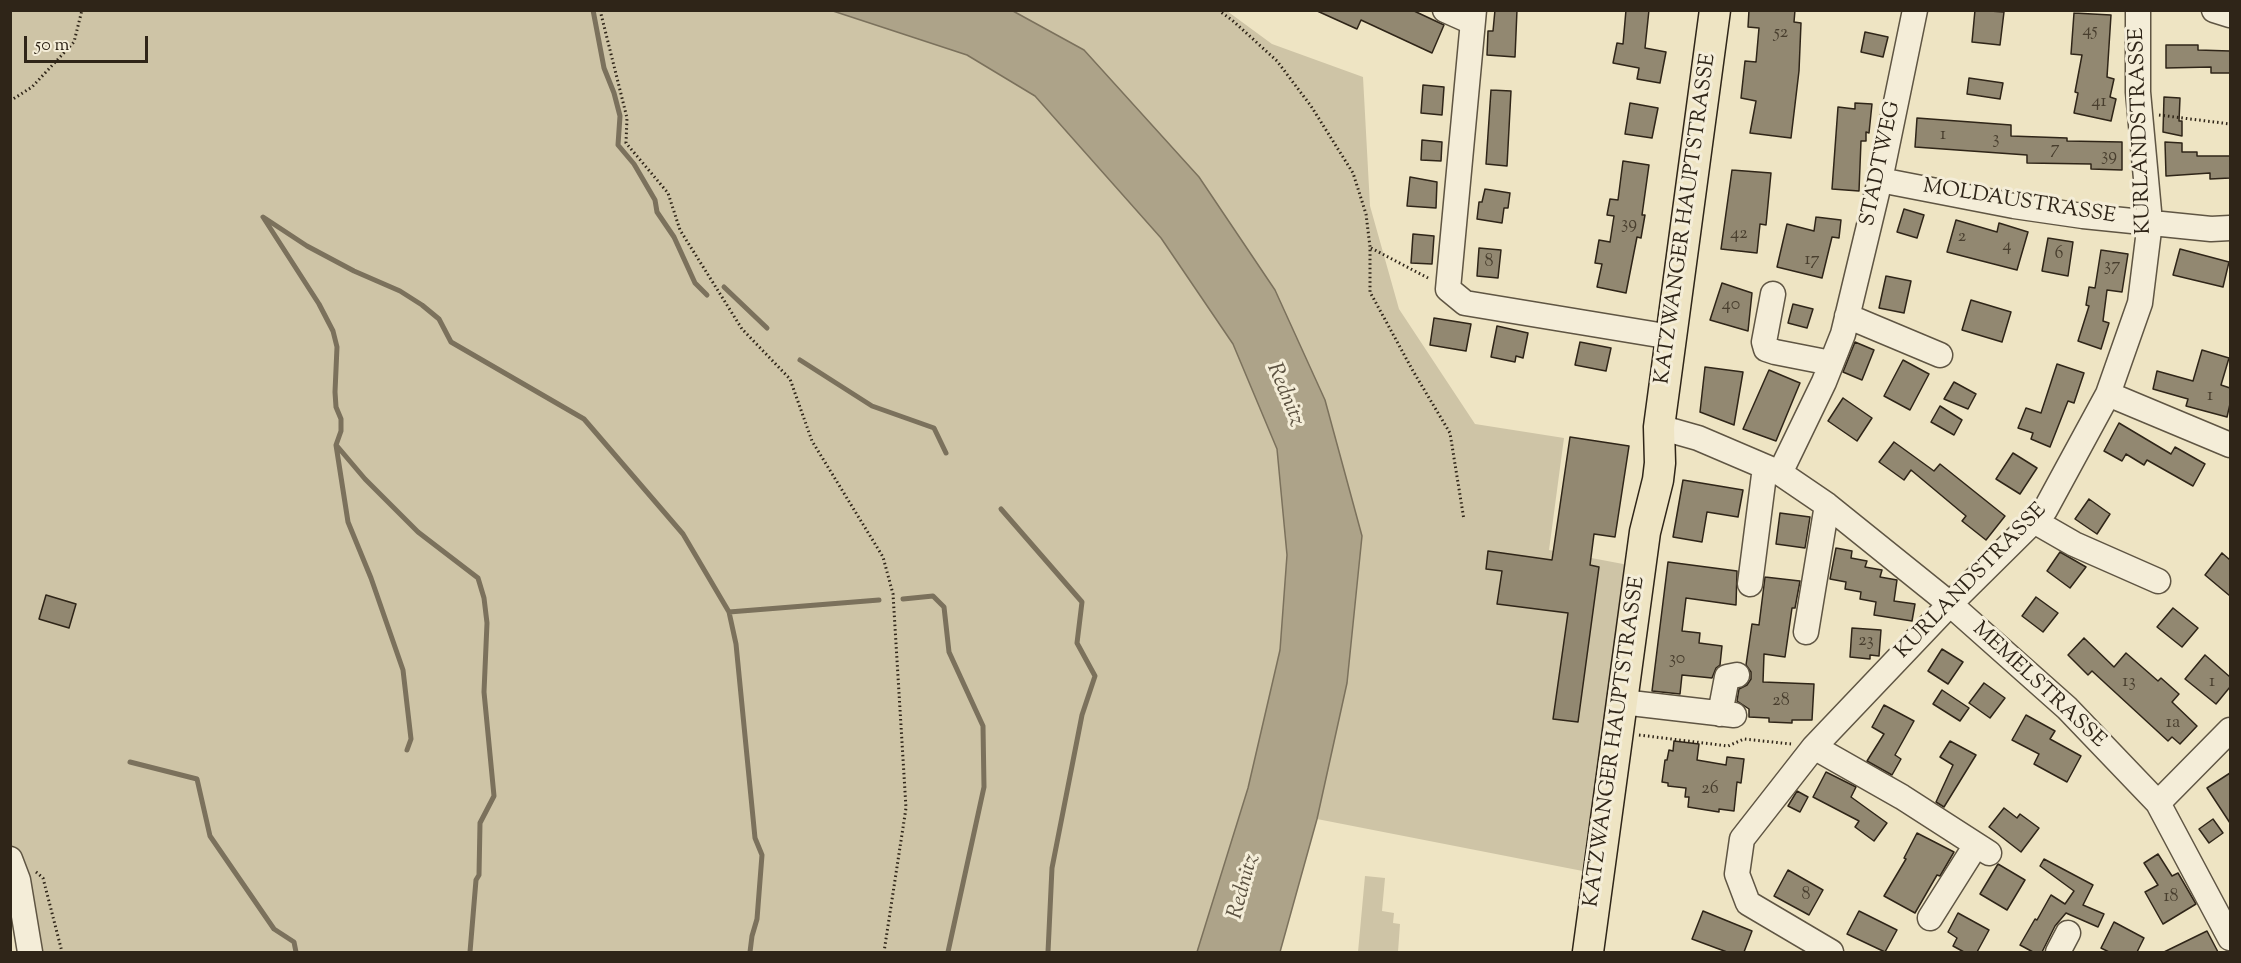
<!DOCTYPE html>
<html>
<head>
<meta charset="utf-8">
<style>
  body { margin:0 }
  #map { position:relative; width:2241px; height:963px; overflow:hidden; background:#eee4c3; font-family:"Sorts Mill Goudy",serif }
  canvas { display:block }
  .frame { position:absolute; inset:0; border:12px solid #2f2518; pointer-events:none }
  .scale { position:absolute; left:24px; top:36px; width:124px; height:27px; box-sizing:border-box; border:3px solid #2f2518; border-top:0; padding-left:8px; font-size:18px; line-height:21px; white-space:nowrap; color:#2f2518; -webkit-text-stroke:4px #f4edd8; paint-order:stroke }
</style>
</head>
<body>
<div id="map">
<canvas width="2241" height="963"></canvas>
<div class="frame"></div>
<div class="scale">50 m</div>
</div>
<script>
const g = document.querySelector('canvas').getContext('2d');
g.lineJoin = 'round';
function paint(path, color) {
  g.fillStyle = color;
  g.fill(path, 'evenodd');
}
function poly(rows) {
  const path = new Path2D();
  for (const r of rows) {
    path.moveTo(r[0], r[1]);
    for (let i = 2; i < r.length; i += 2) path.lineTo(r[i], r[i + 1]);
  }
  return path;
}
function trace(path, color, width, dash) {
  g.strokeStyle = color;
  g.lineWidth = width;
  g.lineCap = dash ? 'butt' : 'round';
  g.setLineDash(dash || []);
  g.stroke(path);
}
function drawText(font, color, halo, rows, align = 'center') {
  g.font = font + ' "Sorts Mill Goudy",serif';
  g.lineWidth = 6;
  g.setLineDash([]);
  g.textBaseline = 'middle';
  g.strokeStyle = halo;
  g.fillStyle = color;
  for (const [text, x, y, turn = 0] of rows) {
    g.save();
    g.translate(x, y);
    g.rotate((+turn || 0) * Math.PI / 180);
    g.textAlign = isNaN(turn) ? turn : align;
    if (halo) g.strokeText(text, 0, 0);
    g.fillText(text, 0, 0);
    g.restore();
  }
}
paint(poly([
  [833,10,967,55,1035,96,1161,238,1233,344,1277,449,1287,555,1280,650,1248,788,1197,952,36,952,11,847,11,11],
  [1013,11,1227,11,1272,44,1363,77,1370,206,1399,309,1475,424,1564,438,1549,550,1639,567,1598,874,1317,819,1347,683,1362,536,1084,50],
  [1365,876,1385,878,1382,911,1394,913,1393,923,1400,924,1398,952,1358,952]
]), '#cec4a6');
const water = poly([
  [833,11,1013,11,1084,50,1199,177,1275,290,1325,400,1362,536,1347,683,1317,819,1280,952,1197,952,1248,788,1280,650,1287,555,1277,449,1233,344,1161,238,1035,96,967,55,833,11]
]);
paint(water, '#ada389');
trace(water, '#7b715c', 1.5);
trace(poly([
  [593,10,604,68,614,93,620,116,618,145,634,164,655,200,657,212,674,237,695,283,707,295],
  [724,287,767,328],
  [800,360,872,406,934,428,946,453],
  [337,446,365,479,418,532,478,578,484,598,487,623,484,692,494,796,480,823,479,875,476,880,470,952],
  [1001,509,1082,602,1077,643,1095,676,1082,715,1052,868,1048,952],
  [903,599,933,596,944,607,949,652,983,726,984,787,948,952],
  [729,612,879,600],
  [407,750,411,739,403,670,371,578,348,522,336,445,341,431,341,419,336,407,335,392,337,347,333,331,319,304,263,217,307,246,354,271,400,291,422,305,439,319,451,342,584,419,683,534,729,612,736,644,755,838,762,855,757,919,752,936,750,952],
  [130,762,197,779,210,836,274,929,294,942,296,952]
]), '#7b715c', 5);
const building = poly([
  [1315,10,1412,10,1444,25,1432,53,1361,20,1357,29,1315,10],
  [1495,10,1517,10,1515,57,1487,55,1488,31,1493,31,1495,10],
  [1626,10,1649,10,1645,48,1666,52,1660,83,1637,79,1639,68,1613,63,1617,43,1623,44,1626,10],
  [1749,10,1795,10,1794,22,1801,23,1799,71,1791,138,1750,133,1756,101,1741,98,1745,61,1756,62,1759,28,1748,27,1749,10],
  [1975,10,2004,12,2000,45,1972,42,1975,10],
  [2074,13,2111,15,2107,77,2114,79,2110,97,2116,99,2111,121,2074,113,2078,93,2075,92,2082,55,2071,54,2074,13],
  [1865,32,1888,37,1883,57,1861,52,1865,32],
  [2166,45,2198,45,2198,50,2230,51,2230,73,2211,73,2211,67,2166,68,2166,45],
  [1969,78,2003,83,2000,99,1967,94,1969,78],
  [1423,85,1444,87,1442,115,1421,113,1423,85],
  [1491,90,1511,91,1507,166,1486,164,1491,90],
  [2164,97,2180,98,2179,121,2182,121,2182,136,2163,132,2164,97],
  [1630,103,1658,108,1652,138,1625,134,1630,103],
  [1855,103,1872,104,1869,133,1866,132,1866,141,1861,141,1859,191,1832,189,1838,107,1855,109,1855,103],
  [1917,118,2011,125,2011,136,2067,138,2067,141,2122,142,2122,170,2091,169,2091,164,2027,163,2027,155,1915,147,1917,118],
  [1422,140,1442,142,1441,161,1421,160,1422,140],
  [2165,142,2182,143,2182,152,2197,152,2197,156,2230,156,2230,178,2210,179,2210,173,2166,176,2165,142],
  [1623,161,1649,165,1642,215,1645,215,1641,238,1637,237,1626,293,1597,287,1602,264,1595,263,1599,240,1610,242,1614,216,1607,215,1610,199,1618,200,1623,161],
  [1732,170,1771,173,1766,225,1760,224,1757,253,1721,249,1732,170],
  [1410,177,1437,182,1436,208,1407,206,1410,177],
  [1485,189,1510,193,1508,208,1504,208,1502,223,1477,219,1479,202,1482,202,1485,189],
  [1904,209,1924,215,1917,238,1897,232,1904,209],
  [1816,217,1841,220,1839,238,1832,237,1822,278,1777,267,1787,224,1814,231,1816,217],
  [1956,220,1997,232,1999,223,2028,232,2017,270,1947,252,1956,220],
  [1413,234,1434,236,1432,264,1411,263,1413,234],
  [2048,238,2073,242,2068,276,2042,271,2048,238],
  [1479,248,1501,250,1498,278,1477,276,1479,248],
  [2180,249,2229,262,2223,287,2173,275,2180,249],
  [2101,250,2128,254,2122,292,2107,290,2103,321,2109,323,2101,349,2078,341,2089,306,2086,305,2089,287,2095,288,2101,250],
  [1886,276,1911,281,1904,313,1879,308,1886,276],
  [1722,283,1752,293,1748,331,1710,320,1722,283],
  [1971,300,2011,312,2002,342,1962,330,1971,300],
  [1793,304,1813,309,1807,328,1788,323,1793,304],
  [1434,318,1471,324,1466,351,1430,345,1434,318],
  [1497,326,1528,333,1523,358,1516,356,1515,362,1491,357,1497,326],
  [1580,342,1611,348,1606,371,1575,365,1580,342],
  [1855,342,1874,350,1862,380,1843,372,1855,342],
  [2202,350,2229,358,2221,385,2230,388,2230,404,2227,417,2186,406,2188,399,2153,389,2157,371,2193,381,2202,350],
  [1903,360,1929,374,1910,410,1884,396,1903,360],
  [2057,364,2084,373,2074,403,2068,401,2050,447,2031,439,2033,433,2018,428,2026,408,2041,413,2057,364],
  [1705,367,1743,372,1734,425,1700,412,1705,367],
  [1769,370,1800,383,1776,441,1743,429,1769,370],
  [1954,382,1976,394,1968,409,1944,399,1954,382],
  [1843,398,1872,418,1857,441,1828,421,1843,398],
  [1940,406,1962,420,1954,435,1931,422,1940,406],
  [2119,423,2171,454,2175,447,2205,464,2193,486,2147,460,2144,465,2126,454,2122,461,2104,451,2119,423],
  [1570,437,1629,446,1615,537,1594,534,1590,565,1599,567,1578,722,1553,719,1568,613,1497,604,1502,571,1486,569,1488,551,1552,560,1570,437],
  [1894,442,1934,471,1940,464,2005,516,1986,540,1962,521,1966,516,1911,470,1904,480,1879,462,1894,442],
  [2013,453,2037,468,2020,494,1996,479,2013,453],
  [1683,480,1743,490,1738,517,1707,512,1702,542,1673,537,1683,480],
  [2089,499,2110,514,2097,534,2075,519,2089,499],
  [1780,513,1810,517,1805,548,1776,544,1780,513],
  [1836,548,1852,551,1851,558,1867,561,1865,567,1882,570,1880,577,1897,580,1894,601,1915,604,1912,621,1874,615,1876,602,1860,599,1861,592,1845,589,1846,582,1830,579,1836,548],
  [2060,552,2086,567,2070,588,2047,571,2060,552],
  [2222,553,2230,560,2230,596,2205,575,2222,553],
  [1668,562,1737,571,1736,605,1686,598,1682,631,1700,633,1699,643,1722,646,1720,665,1716,668,1712,678,1682,675,1680,694,1652,691,1668,562],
  [1765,577,1800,581,1795,608,1792,608,1785,657,1764,654,1763,682,1814,684,1812,720,1792,720,1792,723,1769,722,1769,718,1749,717,1749,709,1737,701,1739,689,1747,685,1751,679,1751,672,1746,665,1752,624,1759,625,1765,577],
  [46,595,76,604,69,628,39,619,46,595],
  [2036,597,2058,613,2043,632,2022,616,2036,597],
  [2173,608,2198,628,2182,647,2157,627,2173,608],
  [1852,628,1881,630,1879,656,1870,655,1870,659,1850,657,1852,628],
  [2084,638,2114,667,2126,653,2158,681,2161,678,2179,694,2172,702,2197,726,2180,744,2172,737,2168,741,2092,671,2088,675,2068,655,2084,638],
  [1942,649,1963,662,1948,684,1928,671,1942,649],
  [2205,655,2230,677,2230,687,2216,704,2185,679,2205,655],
  [1984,683,2005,698,1990,718,1969,703,1984,683],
  [1942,690,1969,708,1960,721,1933,704,1942,690],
  [1884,705,1914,721,1895,755,1901,759,1892,775,1867,761,1884,734,1872,727,1884,705],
  [2026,715,2055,731,2050,739,2081,756,2067,782,2034,764,2039,754,2012,740,2026,715],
  [1674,741,1699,744,1697,760,1726,765,1727,757,1744,759,1741,783,1737,782,1734,811,1719,809,1719,812,1688,807,1689,797,1685,797,1686,788,1668,786,1668,783,1662,782,1665,760,1667,760,1669,750,1673,751,1674,741],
  [1950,741,1976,755,1944,807,1936,802,1953,765,1940,757,1950,741],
  [1826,772,1856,787,1851,797,1887,823,1874,841,1855,827,1859,821,1813,797,1826,772],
  [2230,773,2230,823,2207,788,2230,773],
  [1797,791,1808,797,1800,812,1788,806,1797,791],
  [2004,808,2017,818,2020,814,2039,828,2021,852,1989,827,2004,808],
  [2213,819,2223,833,2209,843,2199,829,2213,819],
  [1917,833,1954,852,1940,876,1937,875,1915,913,1884,896,1906,859,1904,858,1917,833],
  [2158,854,2172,876,2178,873,2196,904,2163,924,2145,892,2158,885,2144,863,2158,854],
  [2044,859,2093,885,2083,905,2104,914,2098,927,2066,913,2055,926,2042,952,2033,952,2020,945,2035,919,2037,920,2051,895,2065,904,2074,891,2040,866,2044,859],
  [1998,864,2025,880,2007,910,1980,894,1998,864],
  [1788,870,1823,890,1809,915,1774,896,1788,870],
  [1703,911,1752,931,1744,952,1727,952,1692,939,1703,911],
  [1859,911,1897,930,1885,952,1847,934,1859,911],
  [1958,913,1989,930,1977,952,1964,952,1953,946,1957,938,1948,932,1958,913],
  [2114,922,2144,938,2137,952,2109,952,2101,948,2114,922],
  [2207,931,2218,952,2164,952,2207,931]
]);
paint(building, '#928871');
trace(building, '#2f2518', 1.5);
const minor = poly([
  [1445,10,1472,22],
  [1474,10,1448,289,1465,303,1671,337],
  [2214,10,2230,15],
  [1880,180,2014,206,2083,216,2211,229,2230,228],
  [1773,294,1764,342,1766,349,1775,352,1831,363],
  [1847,316,1940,355],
  [2108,394,2230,445],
  [1659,427,1698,438,1780,473,1827,505,1950,604,2067,708,2158,803,2230,938],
  [1780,473,1824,382,1843,334,1880,180,1915,10],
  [2034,521,2074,544,2158,581],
  [1750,584,1765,467],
  [1806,632,1827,505],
  [1622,702,1734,715],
  [1720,714,1727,677,1737,675],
  [1814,747,1902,797,1989,853],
  [2158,803,2230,730],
  [10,859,18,880,30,952],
  [1930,918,1976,845],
  [1831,952,1748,903,1737,874,1742,839,1814,747,1950,604,2045,510,2108,394,2140,303,2150,222,2138,92,2138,10],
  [2058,952,2068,933]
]);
const major = poly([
  [1588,952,1645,532,1658,480,1660,463,1659,427,1715,10]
]);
trace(minor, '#5f5543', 27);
trace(major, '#2f2518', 33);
trace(poly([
  [600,10,627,118,626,143,668,193,680,230,742,329,790,379,812,441,883,557,893,594,906,808,884,952],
  [1218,10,1232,20,1277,61,1311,106,1353,173,1366,214,1370,247,1370,292,1413,371,1450,433,1464,520],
  [10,101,32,87,74,42,82,10],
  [2159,115,2230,124],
  [1371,248,1428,278],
  [1639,735,1728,746,1744,739,1791,744],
  [36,872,43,878,62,952]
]), '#2f2518', 3, [1.5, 3]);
trace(minor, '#f4edd8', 24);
trace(major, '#eee4c3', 30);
drawText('18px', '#483e2e', null, [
  ["45",2090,32],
  ["52",1781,34],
  ["41",2099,103],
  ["1",1943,136],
  ["3",1996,140],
  ["7",2055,150],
  ["39",2109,157],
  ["39",1629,225],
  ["42",1739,235],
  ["2",1962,238],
  ["4",2007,247],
  ["6",2059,255],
  ["17",1812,261],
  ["8",1489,263],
  ["37",2112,267],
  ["40",1731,306],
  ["1",2210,397],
  ["23",1866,642],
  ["30",1677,660],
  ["13",2129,683],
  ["1",2212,683],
  ["28",1781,702],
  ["1a",2173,724],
  ["26",1710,790],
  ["8",1806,896],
  ["18",2171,898]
]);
drawText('21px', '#2f2518', '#f4edd8', [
  ["KURLANDSTRASSE",2142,131,-92],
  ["STADTWEG",1882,164,-78],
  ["MOLDAUSTRASSE",2019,203,9],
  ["KATZWANGER HAUPTSTRASSE",1687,219,-82],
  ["KURLANDSTRASSE",1972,582,-46],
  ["MEMELSTRASSE",2038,686,43],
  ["KATZWANGER HAUPTSTRASSE",1616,742,-82]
]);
drawText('italic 22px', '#5b5140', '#f4edd8', [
  ["Rednitz",1284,395,67],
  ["Rednitz",1245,887,-75]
]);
</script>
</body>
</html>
